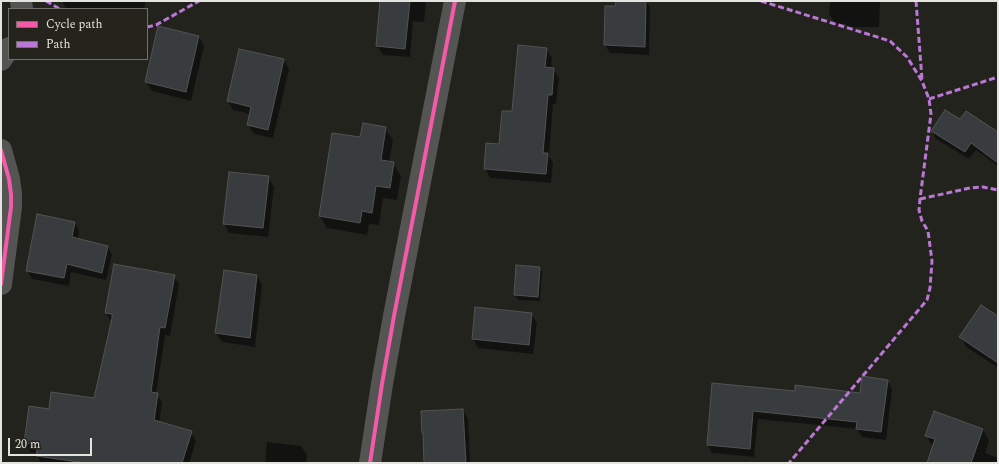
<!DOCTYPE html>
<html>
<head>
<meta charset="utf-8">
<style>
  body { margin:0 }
  #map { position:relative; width:999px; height:464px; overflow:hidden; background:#23231e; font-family:Spectral,serif }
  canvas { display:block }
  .frame { position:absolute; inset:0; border:2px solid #e4e4de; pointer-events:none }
  .legend { position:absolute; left:8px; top:8px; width:140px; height:52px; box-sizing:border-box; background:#25241c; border:1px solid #71716a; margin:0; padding:5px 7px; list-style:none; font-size:12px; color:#e4e4de }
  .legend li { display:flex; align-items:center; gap:8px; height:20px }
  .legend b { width:20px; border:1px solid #71716a }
  .scale { position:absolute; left:8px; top:438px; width:84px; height:18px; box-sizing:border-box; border:2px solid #e4e4de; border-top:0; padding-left:5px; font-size:12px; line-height:14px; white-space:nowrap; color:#e4e4de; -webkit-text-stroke:3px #25241c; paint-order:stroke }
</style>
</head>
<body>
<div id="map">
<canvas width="999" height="464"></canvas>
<div class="frame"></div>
<ul class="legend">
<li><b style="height:5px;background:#f35aa7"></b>Cycle path</li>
<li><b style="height:5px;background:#ba77d6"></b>Path</li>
</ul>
<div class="scale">20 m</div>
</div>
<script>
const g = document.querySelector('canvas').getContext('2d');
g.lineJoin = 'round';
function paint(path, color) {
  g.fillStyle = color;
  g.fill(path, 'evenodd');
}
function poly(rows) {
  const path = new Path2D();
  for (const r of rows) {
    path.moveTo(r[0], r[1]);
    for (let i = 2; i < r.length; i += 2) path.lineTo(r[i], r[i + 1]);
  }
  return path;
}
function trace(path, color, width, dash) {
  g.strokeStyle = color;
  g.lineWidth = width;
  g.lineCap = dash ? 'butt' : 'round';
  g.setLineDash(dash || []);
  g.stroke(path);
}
paint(poly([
  [64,1,146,1,144,9,66,9,63,4],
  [381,1,426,1,424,22,413,21,410,57,383,55,377,46],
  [617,1,646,1,650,7,649,55,610,53,605,45,616,7],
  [830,1,880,1,879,27,848,27,846,24,835,23,829,14],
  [199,36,204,46,191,101,152,91,146,82],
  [546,49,552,58,551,69,553,69,559,78,556,104,553,104,549,156,553,163,551,183,490,178,485,169,487,144,500,145,513,112],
  [284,60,289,69,273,138,254,134,248,125,251,114,233,110,228,101],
  [960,121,998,137,998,166,976,150,969,159,936,139,932,131],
  [385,128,393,140,389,162,393,163,401,176,397,200,383,198,379,225,369,224,367,235,327,228,320,216,361,139],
  [268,177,274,187,268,237,229,233,224,223],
  [75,223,79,231,78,239,108,247,112,255,106,280,71,272,69,286,32,279,28,271],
  [539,268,542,272,540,301,518,300,515,295],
  [257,275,262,285,255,347,222,342,216,333],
  [174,276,179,284,170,336,165,335,156,394,162,402,159,423,191,432,196,441,189,463,41,463,37,456,38,453,30,452,25,443,30,407,49,410,95,399,112,321,111,321,106,313],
  [531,314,537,323,533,354,478,348,473,339],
  [998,317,998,366,997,367,966,347,961,337],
  [887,380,892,389,886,440,862,437,857,429,758,419,754,457,712,453,708,445,713,384,796,392,861,394],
  [463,410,468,419,470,463,425,463,424,436,423,433],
  [983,429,989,441,985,453,998,458,998,463,928,463,933,447,926,435],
  [267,442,301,446,307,455,306,463,265,463]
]), '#0007');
const building = poly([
  [380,1,410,1,405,49,376,46,380,1],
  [616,1,646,1,645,47,604,45,605,6,615,6,616,1],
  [158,26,199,36,186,92,145,82,158,26],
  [518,45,547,48,545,67,554,68,552,95,548,95,543,153,548,153,546,174,484,169,486,143,499,144,502,111,512,111,518,45],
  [239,49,284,59,268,130,247,125,251,107,227,101,239,49],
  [945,110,960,119,966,111,998,132,998,163,971,143,965,152,931,131,945,110],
  [363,123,386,127,381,160,394,162,390,188,376,186,372,213,362,211,360,223,319,216,332,133,360,137,363,123],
  [229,172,269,176,263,228,223,224,229,172],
  [37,214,75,222,72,237,108,246,102,273,67,264,64,278,26,271,37,214],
  [114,264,175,275,165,328,160,327,151,392,158,393,154,420,192,431,182,463,86,463,36,456,38,445,24,443,29,406,49,409,51,392,94,398,112,318,112,314,105,313,114,264],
  [516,265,540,267,538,297,514,295,516,265],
  [224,270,257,275,250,338,215,333,224,270],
  [981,305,998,316,998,363,959,337,981,305],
  [475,307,532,313,529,345,472,339,475,307],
  [862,376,888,380,881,432,856,429,857,422,753,411,750,449,707,445,712,383,795,391,795,385,860,393,862,376],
  [463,409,466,463,424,463,423,433,422,433,421,411,463,409],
  [934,411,983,429,971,463,927,463,935,439,925,436,934,411]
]);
paint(building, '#383c3e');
trace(building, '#525352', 1);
trace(poly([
  [21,1,22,9],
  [1,60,9,48],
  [1,150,9,179,11,194,11,207,1,284],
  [370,463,382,384,394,316,455,1]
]), '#545452', 22);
trace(poly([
  [46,1,60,9],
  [761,1,890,41,907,57,922,81,929,99,931,114,920,199,919,210,922,221,928,231,932,261,930,288,927,300,789,463],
  [916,1,922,79],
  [147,27,156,25,199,1],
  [929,99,998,77],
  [920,199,970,188,983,187,998,190]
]), '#ba77d6', 3, [6, 3]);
trace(poly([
  [1,150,9,179,11,194,11,207,1,284],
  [370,463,382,384,394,316,455,1]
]), '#f35aa7', 4);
</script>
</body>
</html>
